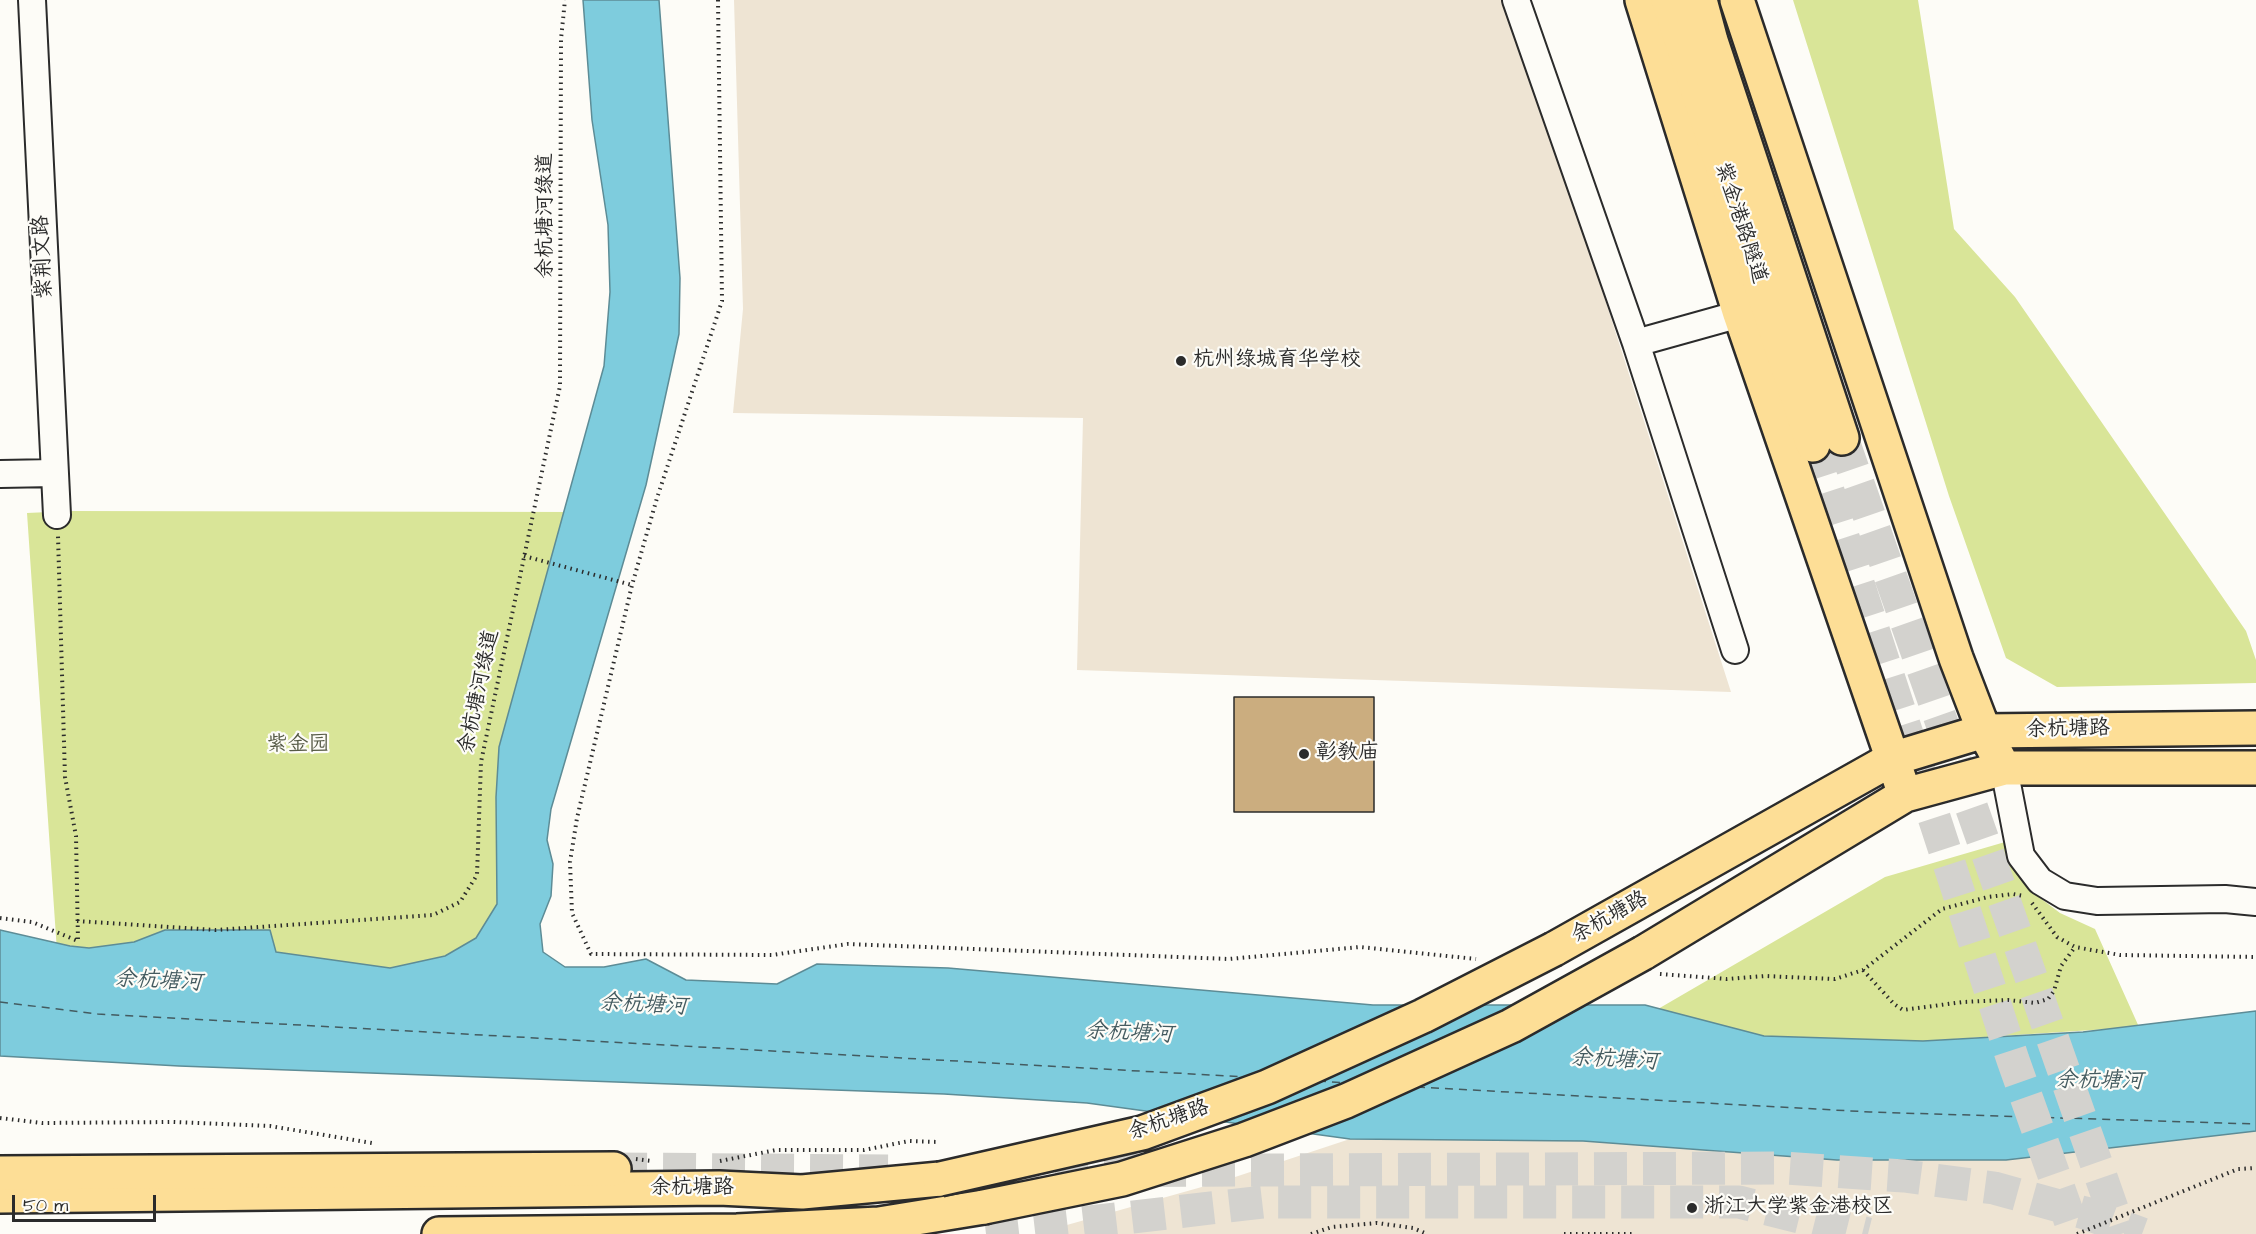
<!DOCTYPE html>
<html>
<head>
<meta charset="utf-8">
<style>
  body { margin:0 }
  #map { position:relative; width:2256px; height:1234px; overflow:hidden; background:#fdfcf7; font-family:"Architects Daughter",sans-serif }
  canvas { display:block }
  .scale { position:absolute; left:12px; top:1195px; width:144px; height:27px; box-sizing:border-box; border:3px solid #2b2b2b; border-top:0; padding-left:8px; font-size:18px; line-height:21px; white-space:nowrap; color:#2b2b2b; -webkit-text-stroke:4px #fdfcf7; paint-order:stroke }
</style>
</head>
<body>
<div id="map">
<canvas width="2256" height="1234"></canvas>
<div class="scale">50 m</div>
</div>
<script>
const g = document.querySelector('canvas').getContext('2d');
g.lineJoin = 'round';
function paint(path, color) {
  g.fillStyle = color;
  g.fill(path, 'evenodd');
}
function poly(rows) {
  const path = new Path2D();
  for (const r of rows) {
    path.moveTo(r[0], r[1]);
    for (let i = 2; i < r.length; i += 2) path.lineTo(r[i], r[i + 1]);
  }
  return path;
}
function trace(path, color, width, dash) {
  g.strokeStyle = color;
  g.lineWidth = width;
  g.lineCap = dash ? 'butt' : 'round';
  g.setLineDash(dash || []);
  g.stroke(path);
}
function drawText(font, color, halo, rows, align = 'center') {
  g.font = font + ' "Architects Daughter","LXGW WenKai TC",sans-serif';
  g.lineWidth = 4.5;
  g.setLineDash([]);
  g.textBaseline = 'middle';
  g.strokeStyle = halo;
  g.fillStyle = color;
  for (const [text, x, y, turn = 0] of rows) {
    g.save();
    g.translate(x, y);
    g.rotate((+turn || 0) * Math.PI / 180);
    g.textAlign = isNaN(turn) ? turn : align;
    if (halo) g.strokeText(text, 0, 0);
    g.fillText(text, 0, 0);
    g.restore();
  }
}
paint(poly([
  [734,0,1509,0,1731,692,1077,670,1083,418,733,413,743,309],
  [2256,1131,2256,1234,1035,1234,1223,1181,1350,1139,1583,1141,1837,1160,2006,1160]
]), '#eee4d3');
paint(poly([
  [1793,0,1918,0,1954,229,2015,297,2246,631,2256,660,2256,683,2057,687,2006,658,1949,496],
  [71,511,579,512,506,915,461,990,58,966,27,513],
  [2005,842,2027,888,2060,913,2095,929,2139,1027,1923,1041,1764,1036,1658,1009,1885,877]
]), '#d9e598');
const water = poly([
  [583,0,659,0,680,278,679,334,646,485,551,809,547,840,553,864,551,896,540,924,543,952,565,967,604,967,646,959,686,980,777,984,817,964,948,968,1373,1005,1645,1005,1764,1036,1923,1041,2083,1032,2256,1011,2256,1131,2006,1160,1837,1160,1583,1141,1350,1139,1087,1103,944,1094,179,1066,0,1056,0,930,70,946,89,948,134,942,165,930,270,930,276,952,390,968,445,956,476,938,497,904,496,797,499,747,604,366,610,292,608,225,592,120,583,0]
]);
paint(water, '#7eccdd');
trace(water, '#5d8c96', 1.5);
trace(poly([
  [0,1002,98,1014,1248,1077],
  [1318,1081,1346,1083],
  [1417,1087,1870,1112,2256,1124]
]), '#445b60', 1.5, [8, 6]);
const building = poly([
  [1234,697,1374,697,1374,812,1234,812,1234,697]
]);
paint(building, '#cbad7f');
trace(building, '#2b2b2b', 1.5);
trace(poly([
  [1842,438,2121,1234],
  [1813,445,2013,1060,2075,1234],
  [614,1169,888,1171],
  [1006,1171,1784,1168,1904,1176,1994,1188,2085,1213,2142,1234],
  [986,1234,1263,1202,1739,1202,1868,1234]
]), '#d3d2ce', 33, [33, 16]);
const minor = poly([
  [32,0,57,515],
  [1516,0,1636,343,1735,650],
  [1636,343,1740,314],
  [0,474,54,473],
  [2004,768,2021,856,2040,881,2065,896,2097,901,2225,899,2256,902]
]);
const major = poly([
  [1642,0,1740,314,1905,795],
  [1737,0,1956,658,1984,731,2004,768],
  [1554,949,1892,759,1984,731,2256,728],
  [1643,953,1905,795,2004,768,2256,768],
  [0,1196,719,1188,802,1192,940,1179],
  [439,1234,737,1231,879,1224,984,1207]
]);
const highway = poly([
  [1668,0,1813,445],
  [1700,0,1711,41,1842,438],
  [0,1173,614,1169]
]);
trace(minor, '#2b2b2b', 30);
trace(major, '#2b2b2b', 38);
trace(highway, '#2b2b2b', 38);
trace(poly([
  [718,0,722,301,657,498,632,585,577,818,570,862,572,913,591,954,772,955,848,944,1229,959,1360,947,1476,959],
  [524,556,632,585],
  [2032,903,2057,937,2075,947,2120,955,2256,957],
  [0,918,32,922,78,941,76,836,65,777,58,536],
  [77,921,216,930,433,915,460,902,477,875,481,762,560,386,561,39,565,0],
  [1863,970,1894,1004,1903,1010,1963,1002,2008,1000,2035,1003,2048,999,2054,991,2061,966,2075,947],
  [1660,974,1727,979,1765,976,1835,979,1863,970,1942,909,1988,897,2013,894,2024,896],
  [0,1118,42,1123,173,1122,270,1126,372,1143],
  [636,1159,652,1161],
  [720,1161,776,1150,864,1150,909,1141,939,1142],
  [1311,1234,1332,1227,1377,1223,1413,1228,1427,1234],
  [1564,1234,1634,1234],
  [2077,1234,2238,1169,2256,1168]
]), '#2b2b2b', 4, [1.5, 4.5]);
trace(minor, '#fdfcf7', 26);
trace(major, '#fdde96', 33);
trace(highway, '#fdde96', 33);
const majorBridge = poly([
  [940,1179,1142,1133,1267,1087,1423,1016,1554,949],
  [984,1207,1122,1179,1244,1140,1346,1101,1511,1026,1643,953]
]);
trace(majorBridge, '#2b2b2b', 38, []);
trace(majorBridge, '#fdde96', 33);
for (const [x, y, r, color] of [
  [1181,361,6,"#2b2b2b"],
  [1304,754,6,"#2b2b2b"],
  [1692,1208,6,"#2b2b2b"]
]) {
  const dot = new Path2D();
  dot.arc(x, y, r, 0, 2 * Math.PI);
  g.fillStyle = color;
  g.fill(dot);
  trace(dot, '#fdfcf7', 2);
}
drawText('21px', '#2b2b2b', '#fdfcf7', [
  ["余杭塘河绿道",547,216,-90],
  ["紫金港路隧道",1740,223,72],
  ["紫荆文路",44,257,-93],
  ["余杭塘河绿道",480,692,-78],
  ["余杭塘路",2068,730,-1],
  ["余杭塘路",1610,918,-29],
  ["余杭塘路",1169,1121,-19],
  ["余杭塘路",692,1189]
]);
drawText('21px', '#2b2b2b', '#fdfcf7', [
  ["杭州绿城育华学校",1193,361],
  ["彰教庙",1316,754],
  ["浙江大学紫金港校区",1704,1208]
], 'left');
drawText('21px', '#565a46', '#fdfcf7', [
  ["紫金园",298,746]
]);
drawText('italic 22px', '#445b60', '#fdfcf7', [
  ["余杭塘河",158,982,3],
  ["余杭塘河",643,1006,3],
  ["余杭塘河",1129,1034,3],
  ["余杭塘河",1614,1061,3],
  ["余杭塘河",2099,1082,1]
]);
</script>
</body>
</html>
